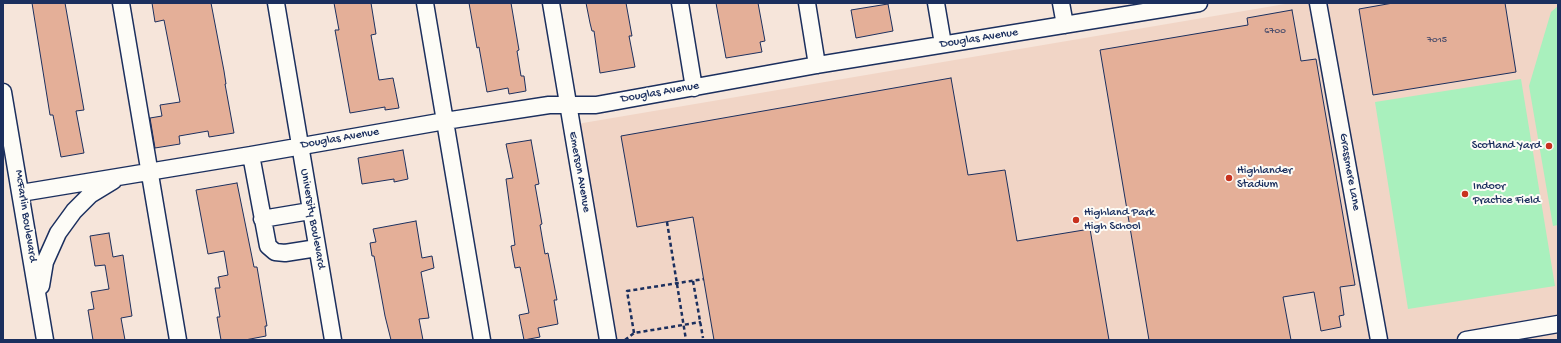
<!DOCTYPE html>
<html>
<head>
<meta charset="utf-8">
<style>
  body { margin:0 }
  #map { position:relative; width:1561px; height:343px; overflow:hidden; background:#f6e5da; font-family:"Gochi Hand",sans-serif }
  canvas { display:block }
  .frame { position:absolute; inset:0; border:4px solid #1b2f5e; pointer-events:none }
</style>
</head>
<body>
<div id="map">
<canvas width="1561" height="343"></canvas>
<div class="frame"></div>
</div>
<script>
const g = document.querySelector('canvas').getContext('2d');
g.lineJoin = 'round';
function paint(path, color) {
  g.fillStyle = color;
  g.fill(path, 'evenodd');
}
function poly(rows) {
  const path = new Path2D();
  for (const r of rows) {
    path.moveTo(r[0], r[1]);
    for (let i = 2; i < r.length; i += 2) path.lineTo(r[i], r[i + 1]);
  }
  return path;
}
function trace(path, color, width, dash) {
  g.strokeStyle = color;
  g.lineWidth = width;
  g.lineCap = dash ? 'butt' : 'round';
  g.setLineDash(dash || []);
  g.stroke(path);
}
function drawText(font, color, halo, rows, align = 'center') {
  g.font = font + ' "Gochi Hand",sans-serif';
  g.lineWidth = 4;
  g.setLineDash([]);
  g.textBaseline = 'middle';
  g.strokeStyle = halo;
  g.fillStyle = color;
  for (const [text, x, y, turn = 0] of rows) {
    g.save();
    g.translate(x, y);
    g.rotate((+turn || 0) * Math.PI / 180);
    g.textAlign = isNaN(turn) ? turn : align;
    if (halo) g.strokeText(text, 0, 0);
    g.fillText(text, 0, 0);
    g.restore();
  }
}
paint(poly([
  [1291,3,1558,3,1558,340,615,340,577,124]
]), '#f1d5c6');
paint(poly([
  [1558,6,1558,225,1553,226,1529,86,1551,12],
  [1521,79,1555,286,1408,309,1375,102]
]), '#a9f0bd');
const building = poly([
  [32,3,65,3,84,110,76,111,84,153,61,157,53,115,50,115,32,3],
  [152,3,211,3,224,71,226,84,225,84,234,133,209,137,208,131,179,136,180,144,155,148,150,118,162,116,160,105,180,102,164,20,155,22,152,3],
  [334,3,371,3,376,34,371,35,379,80,393,78,399,108,385,110,385,107,350,113,335,30,339,30,334,3],
  [469,3,511,3,519,50,517,51,521,76,524,76,526,91,509,94,508,88,487,92,479,47,477,48,469,3],
  [586,3,626,3,632,36,629,36,635,67,600,73,594,31,592,31,590,23,586,3],
  [716,3,758,3,765,41,760,42,762,52,726,58,716,3],
  [1393,3,1505,3,1516,72,1373,95,1359,9,1393,3],
  [888,4,893,31,856,38,851,10,888,4],
  [1292,10,1301,61,1316,59,1355,285,1340,287,1344,315,1339,316,1341,327,1321,331,1314,292,1283,297,1291,340,1149,340,1100,50,1248,25,1247,18,1292,10],
  [951,78,968,175,1005,170,1017,241,1090,229,1109,340,714,340,693,217,637,227,621,136,951,78],
  [531,140,539,184,535,185,542,224,540,225,545,254,548,253,557,300,554,300,558,324,538,328,540,337,524,340,519,315,529,313,520,267,515,268,511,246,515,245,506,179,513,178,506,144,531,140],
  [403,150,408,179,394,182,394,179,362,184,358,158,403,150],
  [237,183,254,267,257,267,267,326,265,326,266,336,245,340,221,340,217,317,220,317,215,288,220,288,218,277,228,275,224,251,208,254,196,190,237,183],
  [416,221,422,258,432,256,434,268,421,272,429,318,419,319,423,340,391,340,385,316,374,256,372,256,370,243,376,242,373,229,416,221],
  [109,233,113,257,123,255,125,269,132,316,121,318,125,340,93,340,88,310,94,309,91,292,109,289,105,265,95,266,90,236,109,233]
]);
paint(building, '#e4af98');
trace(building, '#1b2f5e', 1);
const minor = poly([
  [121,3,178,340],
  [276,3,333,340],
  [425,3,482,340],
  [551,3,608,340],
  [680,3,694,88],
  [807,3,817,65],
  [936,3,943,44],
  [1061,3,1065,25],
  [1318,3,1379,340],
  [3,92,45,340],
  [251,155,268,246,275,252,285,253,317,248],
  [21,193,251,155,445,121,549,105,596,105,817,65,1199,3],
  [262,219,310,211],
  [41,286,45,262,58,233,74,211,90,195,113,181],
  [1466,340,1558,324]
]);
trace(minor, '#1b2f5e', 19);
trace(poly([
  [667,222,686,340],
  [693,281,703,338],
  [634,333,627,291,704,279],
  [625,340,634,333,701,322]
]), '#1b2f5e', 2.5, [4, 3]);
trace(minor, '#fdfcf7', 16);
for (const [x, y, r, color] of [
  [1549,146,4,"#c8321e"],
  [1229,178,4,"#c8321e"],
  [1465,194,4,"#c8321e"],
  [1076,220,4,"#c8321e"]
]) {
  const dot = new Path2D();
  dot.arc(x, y, r, 0, 2 * Math.PI);
  g.fillStyle = color;
  g.fill(dot);
  trace(dot, '#fdfcf7', 1.5);
}
drawText('10px', '#4d4f6c', null, [
  ["6700",1275,31],
  ["7015",1437,40]
]);
drawText('12px', '#1b2f5e', '#fdfcf7', [
  ["Douglas Avenue",979,39,-9],
  ["Douglas Avenue",660,93,-10],
  ["Douglas Avenue",340,139,-10],
  ["Emerson Avenue",579,172,80],
  ["Grassmere Lane",1349,172,80],
  ["McFarlin Boulevard",25,216,81],
  ["University Boulevard",312,219,80]
]);
drawText('12px', '#1b2f5e', '#fdfcf7', [
  ["Scotland Yard",1541,146,"right"],
  ["Highlander",1237,171],
  ["Stadium",1237,185],
  ["Indoor",1473,187],
  ["Practice Field",1473,201],
  ["Highland Park",1084,213],
  ["High School",1084,227]
], 'left');
</script>
</body>
</html>
